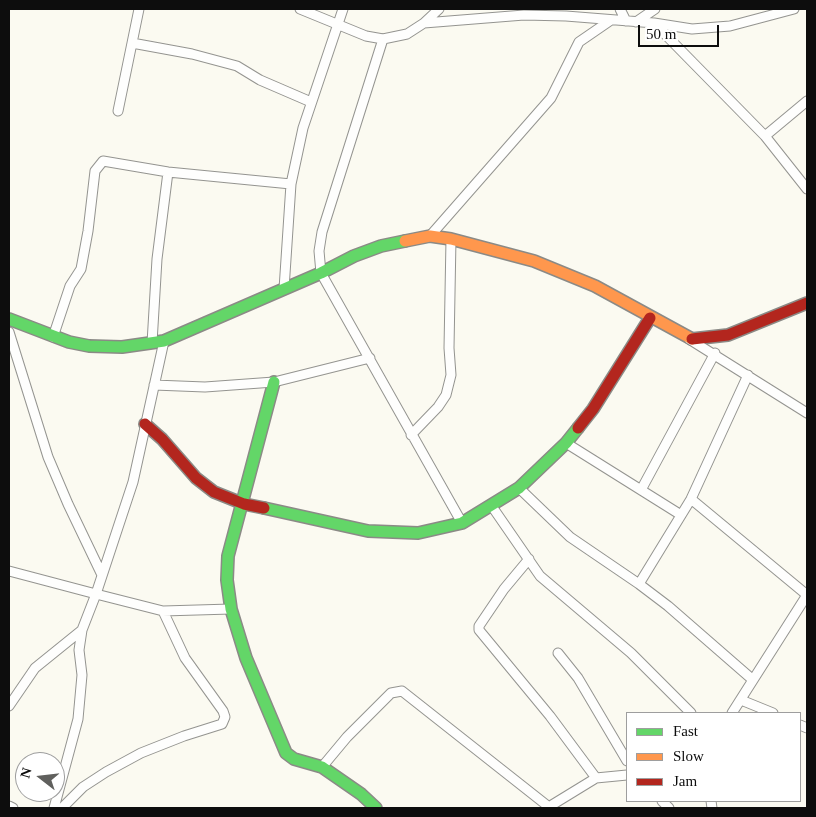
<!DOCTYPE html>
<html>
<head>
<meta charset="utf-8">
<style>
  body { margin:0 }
  #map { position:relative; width:816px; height:817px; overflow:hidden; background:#fbfaf1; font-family:Georgia,serif }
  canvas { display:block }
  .frame { position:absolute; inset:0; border:10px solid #0d0d0d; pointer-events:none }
  .legend { position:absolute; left:626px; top:712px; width:175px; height:90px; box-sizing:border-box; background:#fff; border:1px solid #9e9e9e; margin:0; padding:6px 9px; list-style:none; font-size:15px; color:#0d0d0d }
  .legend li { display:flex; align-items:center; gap:10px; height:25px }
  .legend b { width:25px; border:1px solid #9e9e9e }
  .north { position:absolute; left:15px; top:752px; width:50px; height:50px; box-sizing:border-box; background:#fff; border:1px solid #9e9e9e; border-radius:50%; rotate:286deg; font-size:14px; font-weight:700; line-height:20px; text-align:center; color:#0d0d0d }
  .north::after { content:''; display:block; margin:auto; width:18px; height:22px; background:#60605d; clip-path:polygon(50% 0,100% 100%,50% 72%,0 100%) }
  .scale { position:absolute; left:638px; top:25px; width:81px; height:22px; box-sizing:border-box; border:2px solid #0d0d0d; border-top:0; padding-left:6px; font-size:15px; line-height:18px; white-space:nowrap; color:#0d0d0d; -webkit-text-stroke:4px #fff; paint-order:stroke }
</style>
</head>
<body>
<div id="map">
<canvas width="816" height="817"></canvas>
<div class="frame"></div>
<ul class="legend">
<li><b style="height:6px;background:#63d668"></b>Fast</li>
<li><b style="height:6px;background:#ff974d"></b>Slow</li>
<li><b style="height:6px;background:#b3261e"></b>Jam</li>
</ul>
<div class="north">N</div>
<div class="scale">50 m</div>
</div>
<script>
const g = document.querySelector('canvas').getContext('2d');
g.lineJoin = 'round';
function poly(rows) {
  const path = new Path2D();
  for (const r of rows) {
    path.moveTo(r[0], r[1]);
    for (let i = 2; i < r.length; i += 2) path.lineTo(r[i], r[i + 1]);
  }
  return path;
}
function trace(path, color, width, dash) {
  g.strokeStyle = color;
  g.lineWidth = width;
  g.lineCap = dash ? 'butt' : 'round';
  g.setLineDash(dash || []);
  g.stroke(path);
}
const street = poly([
  [300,9,366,36,383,39,407,34,424,23,439,9],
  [620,9,626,21],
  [636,22,655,9],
  [424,23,524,15,566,16,654,23,692,29,730,26,794,9],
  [654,23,765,136,807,189],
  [383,39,322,232,319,251,321,273,462,523],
  [132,43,192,54,237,66,260,80,311,102],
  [118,111,139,9],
  [765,136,807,101],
  [430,236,551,98,579,42,611,20],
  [284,289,291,184,303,128,343,9],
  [9,332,48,457,68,504,102,575],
  [53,337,70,286,81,269,88,231,95,171,103,161,168,172,291,184],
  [689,339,807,413],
  [152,343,157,259,168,172],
  [154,385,205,387,274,382,370,358],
  [411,435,438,407,446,395,451,375,449,348,451,239],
  [566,443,681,515],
  [519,488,570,537,639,584,668,606,753,680],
  [641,490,715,353],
  [691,499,807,595],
  [491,505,540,576,631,653,691,713],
  [529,559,504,589,479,626,479,630,550,716,596,778],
  [9,571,96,594,133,482,164,341],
  [639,584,691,499,748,375],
  [558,653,578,678,627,761],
  [741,700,773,713],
  [9,706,35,668,82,630],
  [732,713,807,595],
  [800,725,807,728],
  [322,767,347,737,391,693,402,691,549,807],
  [662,801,669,808],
  [711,801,712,808],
  [9,806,13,808],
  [54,808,78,719,82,675,79,650,82,630,96,594,163,611,231,609],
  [62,808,83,787,106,772,141,753,184,736,222,724,225,717,223,711,185,658,163,611],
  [547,808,596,778,627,775]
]);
const fast = poly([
  [9,319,69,342,89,346,122,347,164,341,321,273,354,256,381,246,405,241],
  [274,382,228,556,227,580,231,609,246,658,286,753,294,759,322,767,361,794,376,808],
  [264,508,368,531,418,533,462,523,519,488,566,443,578,428]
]);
const slow = poly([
  [405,241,430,236,451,239,534,261,595,286,692,339]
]);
const jam = poly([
  [692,339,728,335,807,303],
  [145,424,162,439,196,478,214,492,244,504,264,508],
  [578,428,593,409,650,318]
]);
trace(street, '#949490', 11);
trace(fast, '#8b8a86', 14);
trace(slow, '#8b8a86', 14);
trace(jam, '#8b8a86', 14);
trace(street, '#fefefd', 9);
trace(fast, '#63d668', 11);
trace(slow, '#ff974d', 11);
trace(jam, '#b3261e', 11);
</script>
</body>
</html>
